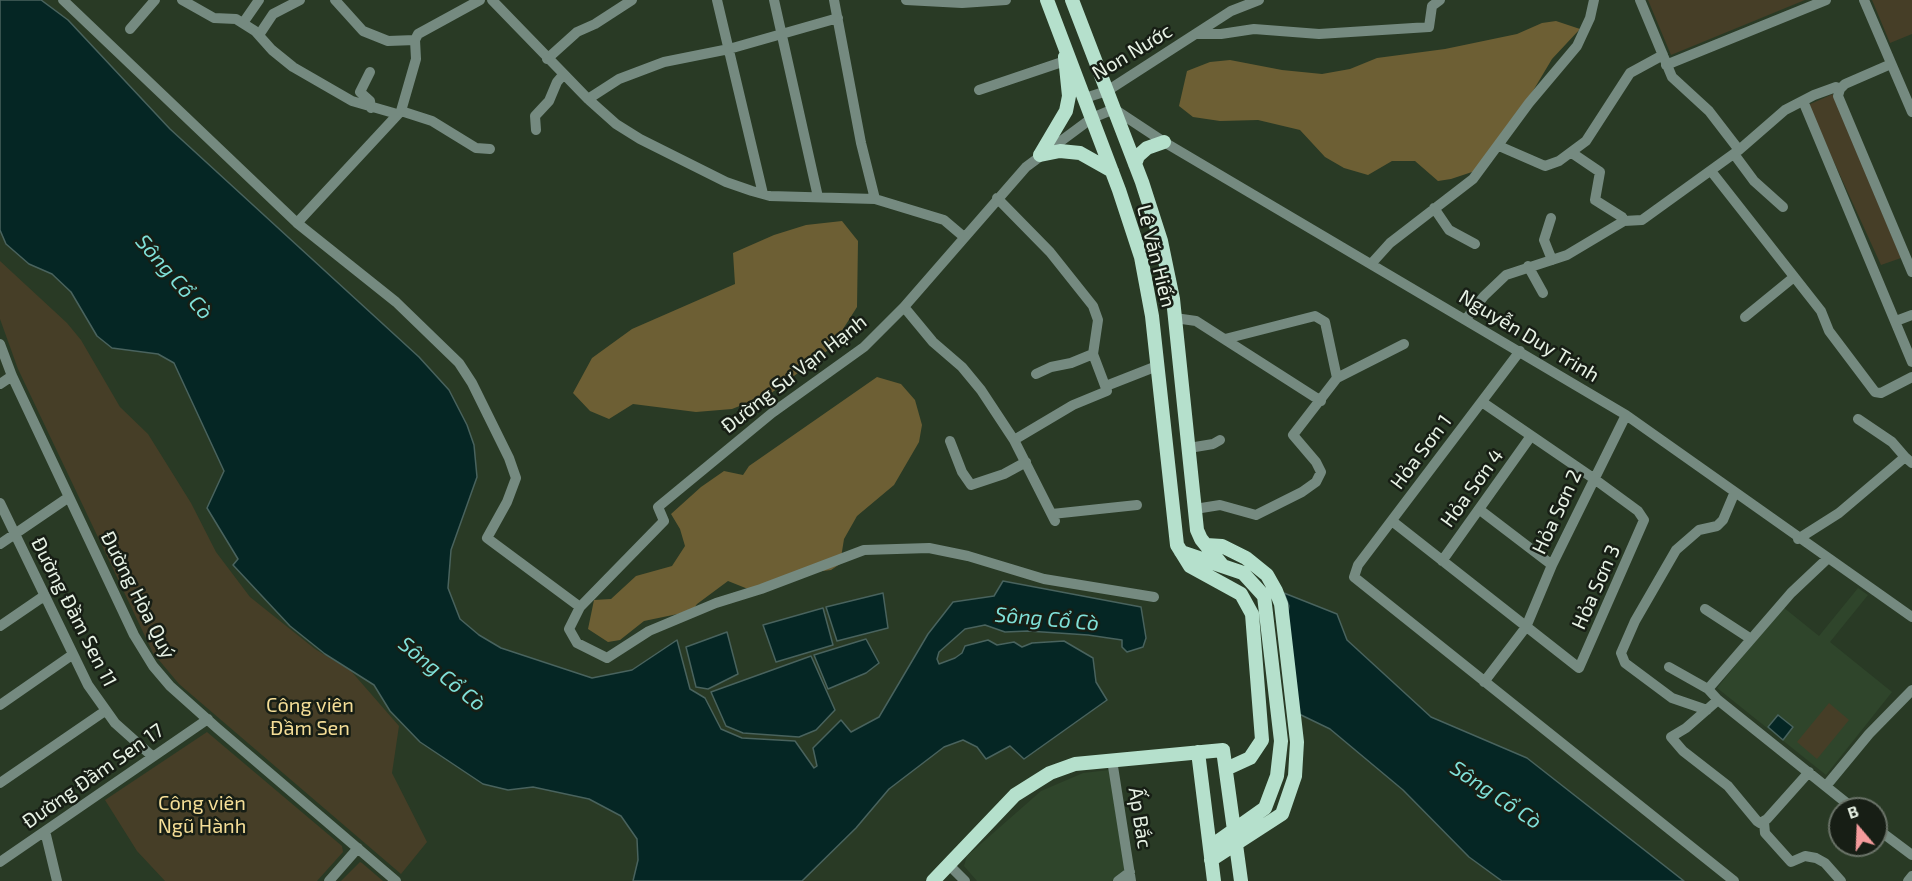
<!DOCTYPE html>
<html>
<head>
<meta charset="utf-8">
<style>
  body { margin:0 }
  #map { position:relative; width:1912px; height:881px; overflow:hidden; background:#293a25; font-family:"Exo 2",sans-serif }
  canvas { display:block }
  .north { position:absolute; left:1828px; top:797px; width:60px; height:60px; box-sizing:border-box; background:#171e15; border:2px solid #6a7368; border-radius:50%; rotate:341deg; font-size:16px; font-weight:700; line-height:24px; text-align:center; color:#e7f2e5 }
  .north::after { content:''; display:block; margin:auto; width:21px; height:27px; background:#f59b9c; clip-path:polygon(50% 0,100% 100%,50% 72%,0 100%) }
</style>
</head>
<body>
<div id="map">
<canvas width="1912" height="881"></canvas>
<div class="north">B</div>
</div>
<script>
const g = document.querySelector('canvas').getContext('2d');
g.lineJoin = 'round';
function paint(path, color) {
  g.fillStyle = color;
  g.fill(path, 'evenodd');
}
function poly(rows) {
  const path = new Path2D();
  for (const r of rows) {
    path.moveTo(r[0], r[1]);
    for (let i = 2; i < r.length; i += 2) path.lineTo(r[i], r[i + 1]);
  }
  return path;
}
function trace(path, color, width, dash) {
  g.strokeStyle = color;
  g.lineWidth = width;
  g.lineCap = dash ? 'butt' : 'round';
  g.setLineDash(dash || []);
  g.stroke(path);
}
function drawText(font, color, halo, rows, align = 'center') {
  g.font = font + ' "Exo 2",sans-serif';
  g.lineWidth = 5;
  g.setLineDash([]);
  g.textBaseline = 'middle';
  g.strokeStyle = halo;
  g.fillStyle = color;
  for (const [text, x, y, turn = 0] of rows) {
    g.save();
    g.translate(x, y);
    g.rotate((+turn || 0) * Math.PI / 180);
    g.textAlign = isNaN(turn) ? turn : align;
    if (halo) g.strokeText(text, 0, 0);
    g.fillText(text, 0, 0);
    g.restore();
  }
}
paint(poly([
  [1858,588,1868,595,1830,642,1892,692,1826,775,1717,688,1783,607,1819,636],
  [1109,770,1125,872,1112,881,977,881,964,866,967,856,1041,791,1083,773]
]), '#2f452b');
paint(poly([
  [1648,0,1805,0,1671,55],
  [1872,0,1912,0,1912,34,1890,43],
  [1833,94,1901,258,1881,265,1808,105],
  [0,261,67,323,81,340,120,407,148,434,191,503,216,552,250,597,315,649,351,671,399,726,392,773,427,842,401,874,179,684,153,653,18,369,0,319],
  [1829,703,1849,720,1817,759,1797,742],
  [207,732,342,846,343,852,317,881,165,881,137,851,105,800],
  [360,862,362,863,383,881,341,881]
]), '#463e27');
paint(poly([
  [1556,21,1580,29,1552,59,1515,121,1481,169,1451,179,1438,181,1415,161,1392,161,1368,175,1344,168,1325,157,1300,130,1258,120,1220,121,1193,117,1179,106,1187,71,1210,62,1230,60,1282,70,1322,74,1350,69,1377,58,1445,49,1517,34,1542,23],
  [842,221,858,241,857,307,831,348,770,394,732,409,696,412,633,404,609,419,590,411,573,393,592,358,632,329,735,284,733,253,774,235,806,225],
  [877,377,901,384,915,400,922,425,919,442,894,485,857,516,844,539,840,564,831,570,798,574,748,589,728,581,697,604,692,611,644,621,620,640,608,642,588,629,594,600,611,599,636,576,672,566,685,546,680,529,671,514,701,487,724,471,743,475,749,466]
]), '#6d5f34');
const water = poly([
  [0,0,41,0,68,20,170,129,419,357,449,390,467,425,474,445,477,477,451,550,448,588,460,619,479,635,501,648,592,678,632,670,677,640,690,689,705,698,721,729,742,738,795,741,814,768,817,766,813,748,841,720,851,732,879,717,928,634,953,602,994,596,1003,581,1141,607,1146,638,1143,647,1127,652,1122,647,1122,640,1088,635,1028,631,1005,632,985,625,965,629,939,652,937,659,939,664,955,658,962,653,965,646,988,640,997,645,1014,642,1022,647,1032,643,1064,641,1093,658,1096,682,1107,700,1024,759,1010,746,986,759,977,747,963,740,944,747,889,789,856,828,802,881,633,881,638,860,637,839,621,816,589,799,533,787,508,790,483,784,420,742,390,711,374,685,325,654,290,626,233,565,238,559,207,508,224,471,174,363,158,354,112,348,97,336,71,292,52,274,29,264,6,244,0,230,0,0],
  [883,593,888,628,837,641,826,607,883,593],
  [1284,593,1337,614,1347,640,1431,717,1527,758,1684,881,1502,881,1469,857,1403,790,1330,729,1297,713,1287,618,1289,606,1284,593],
  [823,608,833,645,776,662,763,625,823,608],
  [727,632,738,674,708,689,696,687,686,647,727,632],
  [866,639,879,663,866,673,828,689,814,655,866,639],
  [811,656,835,710,816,730,799,737,743,733,726,726,711,692,811,656],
  [1778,715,1793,727,1783,740,1768,727,1778,715]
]);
paint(water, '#052624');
trace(water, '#49635e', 1.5);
trace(poly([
  [63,0,297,223,396,302,459,363,472,383,509,458,516,478,507,502,487,538,580,607],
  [182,0,214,18,236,19,255,31,272,50,293,67,352,101,397,114],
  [335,0,363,31,388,41,415,40],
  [492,0,588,99,616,124,640,139,726,182,752,191,770,196,875,199,944,220,964,237],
  [717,0,763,194],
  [774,0,818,197],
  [834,0,861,143,875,199],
  [906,0,962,3,1006,0],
  [1640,0,1672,77,1709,111,1739,150],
  [1864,0,1912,112],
  [243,23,259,0],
  [130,29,155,0],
  [1197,34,1221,34,1254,29,1319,34,1429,27,1432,6,1440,0],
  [259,35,273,14,300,0],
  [547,59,577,32,595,24,632,0],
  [1666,65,1826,0],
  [370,72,360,92,370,101,371,108],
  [1840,89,1838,96,1912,272],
  [1840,89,1845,84,1891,64],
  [979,90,1065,61],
  [1085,98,1107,91,1231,11,1259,0],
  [588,99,619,79,664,62,729,49,838,18],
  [1803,101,1912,362],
  [401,111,432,121,476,148,490,149],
  [536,130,535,116,549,101,557,82,563,75],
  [1499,146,1545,166,1559,161,1586,141,1630,73,1663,55],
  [1572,153,1600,172,1595,200,1622,217,1624,221],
  [1734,154,1754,181,1783,207],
  [1711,171,1821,311,1829,331,1875,392,1881,393,1912,377],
  [997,198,1050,252,1093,306,1098,320,1093,354,1107,391,1073,405,1014,440],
  [1434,208,1449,230,1475,244],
  [1551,218,1544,240,1552,260],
  [297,223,401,111,416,59,415,40,418,34,480,0],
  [1371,264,1390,243,1473,179,1529,103,1577,46,1590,18,1594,0],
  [1528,266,1543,293],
  [904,307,933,342,962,367,981,390,1014,440,1055,521],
  [1745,317,1794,277],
  [1175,318,1196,321,1321,401],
  [1466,319,1484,296,1506,275,1567,255,1624,221,1642,220,1739,150,1785,110,1814,95,1836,87,1840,89],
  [1896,321,1912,315],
  [0,344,12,376,134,635,153,666,170,686,217,728,396,881],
  [1520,351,1358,565,1354,577,1734,881],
  [1036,374,1051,367,1071,363,1093,354],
  [1337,378,1404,344],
  [0,384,12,376],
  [1106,386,1157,366],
  [1858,419,1892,442,1905,457],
  [950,441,962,472,971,485,1004,474,1026,462],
  [1189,448,1213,444,1220,440],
  [0,503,88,685,115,723,152,756],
  [1195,509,1220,505,1256,515,1302,492,1316,482,1321,472,1316,462,1293,435,1337,378,1325,322,1315,316,1225,339],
  [1480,510,1552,565],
  [1052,514,1137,505],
  [1392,521,1579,668,1644,520,1638,511,1593,478,1482,402],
  [1798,539,1839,513,1905,457,1912,463],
  [0,544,69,497],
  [1442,561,1531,436],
  [1154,597,1044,579,968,556,929,548,864,550,761,589,716,603,649,631,607,658,577,643,569,629,580,607,664,521,658,507,772,413,864,347,904,307,1026,167,1092,118,1114,109,1164,142,1626,415,1912,617],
  [1705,609,1751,639],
  [0,626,44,596],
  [1669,667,1708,689,1718,700,1854,809],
  [1484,682,1526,627,1552,565,1626,415],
  [1708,689,1791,593,1827,559],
  [1718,700,1686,728,1671,737,1683,751,1728,786,1757,821,1760,823,1767,819,1809,772],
  [0,705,72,655],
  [1707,710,1672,698,1625,663,1621,653,1635,621,1676,550,1699,530,1717,526,1723,520,1734,494],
  [1112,760,1131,881],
  [0,783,105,711],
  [1826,786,1869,734,1912,690],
  [1764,822,1765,833,1791,862,1805,856,1816,858,1825,863,1841,881],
  [1876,828,1912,855],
  [45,831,57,881],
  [0,862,208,719],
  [948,864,965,881],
  [329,881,358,848],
  [1118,881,1130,872],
  [1908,881,1912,876]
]), '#758a80', 10);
trace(poly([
  [1047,0,1119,190,1141,257,1152,316,1177,545,1190,566,1241,594,1252,614,1262,740,1250,758,1226,769],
  [1072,0,1142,182,1161,241,1173,299,1197,530,1201,539,1222,565],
  [1040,155,1066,111,1069,96,1065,57],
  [1040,155,1060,151,1080,153,1112,171],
  [1135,164,1138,156,1147,148,1164,142],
  [1206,545,1222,546,1246,558,1267,575,1276,591,1281,604,1297,742,1295,776,1282,814,1211,860],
  [1181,552,1243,573,1264,596,1281,741,1277,776,1265,808,1210,847],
  [1198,752,1214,881],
  [933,881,1015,795,1050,773,1075,764,1223,750,1241,881]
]), '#b5e0cc', 14);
drawText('20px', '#e7f2e5', '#171e15', [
  ["Non Nước",1132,52,-31],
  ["Lê Văn Hiến",1156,256,76],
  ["Nguyễn Duy Trinh",1529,336,31],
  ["Đường Sư Vạn Hạnh",794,374,-38],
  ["Hỏa Sơn 1",1421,452,-53],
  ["Hỏa Sơn 4",1472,488,-54],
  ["Hỏa Sơn 2",1557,512,-65],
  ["Hỏa Sơn 3",1596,587,-66],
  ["Đường Hòa Quý",138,595,63],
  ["Đường Đầm Sen 11",74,612,63],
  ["Đường Đầm Sen 17",93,776,-35],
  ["Ấp Bắc",1140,818,81]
]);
drawText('20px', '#f5de97', '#171e15', [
  ["Công viên",310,705],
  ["Đầm Sen",310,728],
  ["Công viên",202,803],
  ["Ngũ Hành",202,826]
]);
drawText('italic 21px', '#7fe0d8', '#171e15', [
  ["Sông Cổ Cò",174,277,49],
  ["Sông Cổ Cò",1047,619,5],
  ["Sông Cổ Cò",442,674,39],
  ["Sông Cổ Cò",1496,795,34]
]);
</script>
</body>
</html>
